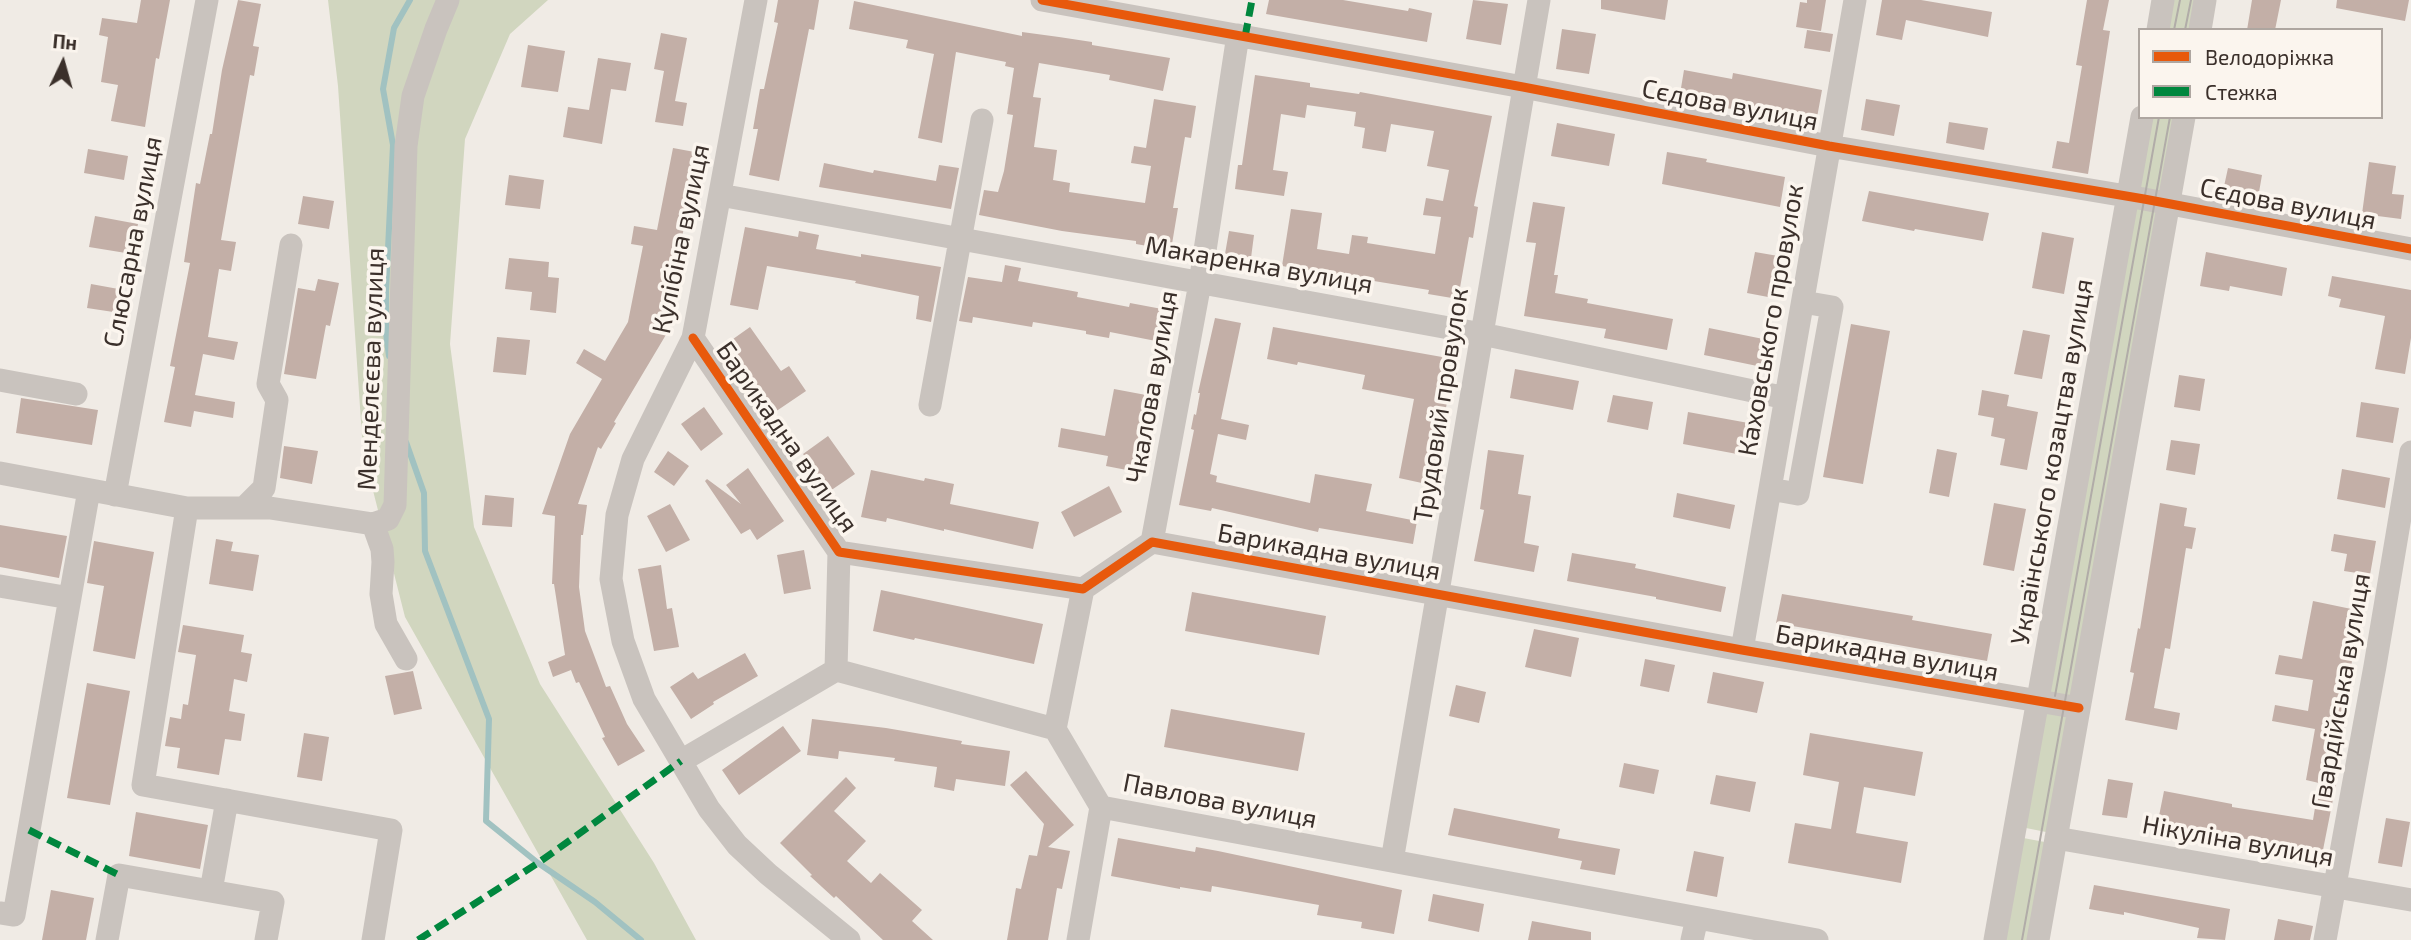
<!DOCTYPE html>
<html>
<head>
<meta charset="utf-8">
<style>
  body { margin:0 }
  #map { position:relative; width:2411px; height:940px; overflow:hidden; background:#f0ebe5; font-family:"Exo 2",sans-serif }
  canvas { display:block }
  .legend { position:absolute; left:2138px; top:28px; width:245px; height:91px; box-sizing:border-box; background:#fbf5ee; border:2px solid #aea6a0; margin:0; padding:9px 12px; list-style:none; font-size:21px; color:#3b302b }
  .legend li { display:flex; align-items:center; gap:14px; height:35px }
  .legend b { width:35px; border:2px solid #aea6a0 }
  .north { position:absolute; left:28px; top:28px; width:70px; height:70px; -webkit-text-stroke:5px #fbf5ee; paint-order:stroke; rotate:5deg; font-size:19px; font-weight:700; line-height:28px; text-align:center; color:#3b302b }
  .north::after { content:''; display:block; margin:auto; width:24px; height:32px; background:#3b302b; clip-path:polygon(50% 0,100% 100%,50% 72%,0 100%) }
</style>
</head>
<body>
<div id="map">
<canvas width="2411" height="940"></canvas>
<ul class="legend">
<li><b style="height:9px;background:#e8590c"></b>Велодоріжка</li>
<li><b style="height:9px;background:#00873e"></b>Стежка</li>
</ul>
<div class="north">Пн</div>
</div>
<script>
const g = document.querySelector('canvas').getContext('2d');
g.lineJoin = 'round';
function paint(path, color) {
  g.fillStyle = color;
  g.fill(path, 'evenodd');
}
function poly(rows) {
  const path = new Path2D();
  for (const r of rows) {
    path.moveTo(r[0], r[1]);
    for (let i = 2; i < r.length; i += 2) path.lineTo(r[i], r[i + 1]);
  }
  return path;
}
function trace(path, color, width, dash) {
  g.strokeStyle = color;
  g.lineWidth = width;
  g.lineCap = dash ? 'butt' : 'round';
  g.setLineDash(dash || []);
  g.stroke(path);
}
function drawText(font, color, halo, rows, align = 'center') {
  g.font = font + ' "Exo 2",sans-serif';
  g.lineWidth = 7;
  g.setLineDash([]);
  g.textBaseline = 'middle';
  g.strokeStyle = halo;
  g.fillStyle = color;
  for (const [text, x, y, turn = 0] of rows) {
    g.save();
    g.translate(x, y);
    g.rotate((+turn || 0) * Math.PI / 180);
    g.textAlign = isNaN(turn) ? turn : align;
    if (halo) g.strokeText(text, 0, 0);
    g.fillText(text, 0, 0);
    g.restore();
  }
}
paint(poly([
  [328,0,548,0,510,34,465,139,450,344,474,527,540,684,654,863,696,940,587,940,405,617,363,451,338,86],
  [2169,0,2199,0,2193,30,2163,30],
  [2148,117,2178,117,2164,197,2134,192],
  [2132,204,2162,209,2075,700,2045,695],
  [2042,706,2073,712,2051,833,2021,827],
  [2018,837,2050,843,2032,940,2000,940]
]), '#d1d6bf');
trace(poly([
  [389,356,386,333,386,291,393,145,383,89,394,28,410,0],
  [406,442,424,493,425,551,489,719,486,821,538,863,595,902,641,940]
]), '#a1c2c1', 6);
paint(poly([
  [141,0,170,0,159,59,156,58,145,127,111,121,118,85,101,82,108,37,99,35,102,18,137,23],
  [238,0,261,4,253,46,259,47,254,76,250,75,221,240,236,242,231,271,219,269,208,337,238,342,234,360,203,354,195,395,235,402,233,418,194,411,191,427,164,422,175,367,170,366,190,263,184,262,196,183,200,184,210,134,212,134,222,70],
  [778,0,819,0,814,30,809,29,779,181,749,175,758,129,753,129,760,89,764,89,778,23,774,22],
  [1269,0,1343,0,1408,11,1409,8,1432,13,1427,42,1266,14],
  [1473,0,1508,4,1501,45,1466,39],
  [1601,0,1668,0,1665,20,1601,9],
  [1807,0,1826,0,1821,31,1796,27,1800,2,1807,3],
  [1882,0,1921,0,1992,12,1988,37,1906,20,1902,40,1876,35],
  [2087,0,2109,0,2103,30,2110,31,2088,174,2052,168,2057,141,2069,143,2082,66,2076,65],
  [2252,0,2281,0,2275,30,2247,30],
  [2337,0,2409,0,2405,21,2336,8],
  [854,1,1022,36,1022,32,1059,37,1092,42,1092,45,1170,58,1163,91,1109,80,1110,75,1039,63,1033,97,1041,98,1034,147,1057,150,1053,180,1070,183,1069,192,1145,203,1151,166,1131,163,1134,146,1146,148,1154,99,1196,106,1191,138,1185,137,1173,208,1178,208,1171,250,1136,244,1136,241,1062,231,979,215,984,190,998,192,1004,171,1013,115,1007,114,1014,68,1005,66,1006,62,956,52,942,143,918,138,934,54,906,48,908,40,849,29],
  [1562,29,1596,34,1589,74,1556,69],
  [1807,30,1833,34,1830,52,1804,48],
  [661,33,687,38,675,101,687,103,683,126,655,122,664,71,654,69],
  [528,45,565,51,558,92,521,87],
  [598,58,631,63,626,91,611,89,602,144,563,137,568,107,589,110],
  [1684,70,1732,79,1733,73,1822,90,1816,123,1726,108,1727,103,1680,94],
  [1255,75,1310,83,1310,87,1359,94,1360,92,1492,116,1474,206,1478,207,1473,238,1469,237,1458,299,1428,294,1429,290,1282,266,1291,209,1322,213,1317,249,1349,254,1352,235,1368,237,1367,243,1435,254,1441,217,1423,215,1426,198,1443,201,1449,170,1427,166,1434,131,1391,124,1386,152,1362,148,1365,128,1354,126,1356,112,1307,105,1305,118,1281,114,1273,170,1288,172,1284,196,1235,189,1238,165,1242,165],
  [1866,99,1900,105,1894,136,1861,130],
  [1949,122,1988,128,1984,150,1946,143],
  [1557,123,1615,134,1609,166,1551,156],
  [673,148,700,153,688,222,685,222,674,279,677,279,667,333,614,422,616,423,601,449,598,447,578,504,587,505,583,535,581,535,579,587,585,631,606,687,610,686,627,724,645,751,618,766,602,738,605,737,579,682,576,683,571,670,553,677,548,662,565,655,554,584,552,584,555,516,542,514,570,434,602,379,576,363,584,349,605,361,628,322,643,246,631,244,634,226,657,230],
  [88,149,128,156,124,180,84,173],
  [1667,152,1707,159,1706,162,1785,177,1780,207,1662,184],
  [2369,162,2396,166,2392,194,2404,195,2401,219,2362,214],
  [824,163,873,173,874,170,936,181,939,165,959,168,951,209,819,187],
  [2228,168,2262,175,2258,198,2223,191],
  [509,175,544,180,540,209,505,205],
  [1869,191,1989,213,1983,241,1915,229,1914,231,1862,221],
  [303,196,334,201,329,229,298,224],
  [1533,202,1565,207,1554,275,1558,275,1555,293,1588,299,1587,303,1673,319,1667,350,1604,338,1606,329,1524,316,1536,243,1526,242],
  [95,216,138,224,132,254,89,247],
  [745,227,798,237,799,231,819,235,816,249,861,257,861,254,941,267,931,322,916,319,919,296,855,283,856,281,767,266,758,310,730,305],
  [1229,231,1254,235,1251,258,1225,254],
  [2042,232,2074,238,2064,294,2032,288],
  [1755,252,1784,257,1779,282,1787,283,1784,300,1747,293],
  [2206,252,2287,268,2282,296,2230,286,2229,291,2200,286],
  [509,258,549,262,548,277,559,278,556,313,530,310,532,292,505,289],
  [1005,265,1021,268,1018,281,1078,292,1077,297,1129,307,1130,303,1162,309,1156,341,1110,332,1109,338,1086,334,1086,331,1033,322,1032,327,973,317,972,323,959,321,968,277,1002,282],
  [2332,276,2411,290,2411,338,2405,374,2375,369,2385,316,2339,307,2341,299,2328,296],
  [318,279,339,283,330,326,326,325,316,379,284,374,298,288,315,291],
  [91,284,124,290,120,313,87,308],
  [1215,318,1241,323,1221,419,1249,425,1246,440,1218,434,1210,474,1217,476,1216,482,1310,503,1315,474,1372,484,1366,511,1417,521,1413,544,1319,528,1318,532,1212,508,1211,511,1179,505,1194,430,1191,429,1194,414,1196,415,1200,393,1198,393],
  [1851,324,1890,331,1863,484,1823,477],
  [750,327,781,371,789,366,806,391,775,412,749,372,747,373,726,344],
  [1273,327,1459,360,1454,388,1450,387,1431,485,1399,478,1414,399,1362,389,1365,375,1298,362,1297,365,1267,359],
  [1709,328,1773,341,1767,368,1704,355],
  [2023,330,2050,335,2042,379,2014,374],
  [497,337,530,340,526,375,493,372],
  [1515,369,1579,381,1573,410,1510,398],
  [2179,375,2205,379,2200,411,2174,407],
  [1114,389,1146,395,1132,471,1106,466,1108,456,1058,447,1061,428,1105,436],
  [1982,390,2009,395,2007,406,2038,412,2027,470,2000,465,2005,439,1991,436,1994,418,1978,415],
  [1613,395,1653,402,1648,430,1607,422],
  [21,398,98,410,92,445,16,433],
  [2361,402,2399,408,2393,443,2356,437],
  [704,407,723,434,701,451,681,424],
  [1688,412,1754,424,1748,456,1683,444],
  [828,436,855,474,830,491,803,454],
  [2171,440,2200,444,2195,475,2166,470],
  [284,446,318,451,312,484,280,478],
  [1937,449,1957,453,1949,497,1929,493],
  [1488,450,1524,455,1518,494,1531,496,1524,543,1539,546,1534,572,1474,561,1484,510,1480,509],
  [668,451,689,466,674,486,654,472],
  [748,468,784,521,757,540,750,529,741,534,705,481,707,479,741,504,726,485],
  [2342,469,2390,478,2385,508,2337,499],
  [871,470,924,481,925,478,954,484,950,504,1039,522,1033,549,944,529,944,531,887,518,886,522,861,517],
  [1109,486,1122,512,1074,537,1061,512],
  [1677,493,1735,505,1730,529,1673,517],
  [485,495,514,498,512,527,482,525],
  [1994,503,2026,509,2014,571,1983,565],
  [2160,503,2187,508,2184,526,2196,528,2192,549,2186,548,2170,649,2165,648,2154,708,2180,713,2177,730,2125,720,2134,673,2130,672,2138,628,2140,629],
  [670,504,690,540,666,552,647,516],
  [0,525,67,536,59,578,0,567],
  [2334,534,2376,541,2370,575,2344,571,2347,554,2331,551],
  [216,539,233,542,231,551,259,555,253,591,209,584],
  [94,541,154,552,135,659,93,651,104,586,87,583],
  [804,550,811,589,784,594,777,555],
  [1572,553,1636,564,1635,568,1726,587,1721,612,1656,599,1656,597,1567,581],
  [661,565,667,609,672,608,679,647,654,651,638,569],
  [881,590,1043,624,1034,664,915,638,914,640,873,631],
  [1192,592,1326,616,1319,655,1185,631],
  [1782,594,1913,616,1912,620,1992,634,1987,661,1776,623],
  [2313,601,2361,611,2351,667,2355,668,2336,774,2338,774,2321,860,2306,857,2307,851,2291,847,2189,829,2189,832,2157,826,2164,791,2232,804,2232,807,2313,820,2319,783,2306,780,2315,729,2272,721,2275,705,2308,711,2313,680,2275,674,2279,655,2302,659],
  [183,625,244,635,241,652,252,654,247,682,234,679,229,711,245,714,241,741,225,739,219,775,177,768,180,748,165,746,170,717,181,719,183,704,188,705,196,655,178,652],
  [1534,629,1579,638,1571,677,1525,667],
  [745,653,758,676,713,702,714,704,691,719,670,687,693,672,698,679],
  [1645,659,1675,665,1669,692,1640,686],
  [413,671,422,709,394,715,385,676],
  [1713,672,1764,682,1757,713,1707,703],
  [87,683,130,691,110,805,67,798],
  [1456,685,1486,692,1479,723,1449,716],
  [1171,709,1305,733,1298,771,1164,747],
  [812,719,886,728,962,741,961,744,1010,751,1005,786,956,779,954,791,934,787,937,767,894,761,895,758,839,751,838,759,807,755],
  [783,726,801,751,739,795,722,770],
  [304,733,329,737,322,781,297,777],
  [1810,733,1923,752,1915,796,1864,787,1856,833,1908,842,1901,883,1788,863,1795,823,1831,829,1839,782,1803,775],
  [1624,763,1659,770,1654,794,1619,787],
  [1026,771,1074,825,1048,847,1070,851,1062,889,1057,888,1048,940,1007,940,1016,888,1021,889,1029,855,1037,856,1044,824,1010,785],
  [1716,775,1756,782,1750,812,1710,804],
  [846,777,856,788,834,811,866,841,847,861,871,883,880,873,922,910,912,921,933,940,883,940,836,896,834,898,810,876,812,875,780,843],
  [2108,779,2133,783,2127,818,2102,815],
  [1454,808,1560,829,1558,838,1620,849,1615,875,1580,869,1582,861,1448,835],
  [136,812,208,825,200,869,129,856],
  [2386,818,2410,822,2402,867,2378,863],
  [1118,838,1195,852,1196,847,1218,851,1402,890,1394,934,1361,928,1362,922,1317,915,1319,905,1212,886,1211,892,1180,887,1180,889,1111,876],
  [1694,851,1724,857,1717,897,1686,891],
  [2094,885,2230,909,2225,940,2197,938,2199,928,2124,912,2124,915,2089,909],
  [51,890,94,898,86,940,42,940],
  [1433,894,1484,904,1479,932,1428,921],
  [2278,919,2313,926,2310,940,2274,940],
  [1532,921,1591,932,1591,940,1528,940]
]), '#c3afa7');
trace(poly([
  [756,0,693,338,633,459,617,515,611,579,623,641,644,699,709,809,737,845,768,874,849,940],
  [1042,0,1523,87,1829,146,2144,199,2411,249],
  [2158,30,2163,0],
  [2200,30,2205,0],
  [720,195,1482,334,1786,398],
  [693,338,839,552,1083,589,1152,542,1742,650,2079,708],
  [0,380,76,394],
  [930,405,982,120],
  [0,473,187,508,270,508,373,524,388,519,395,505,406,146,413,96,436,29,448,0],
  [1770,489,1798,494,1832,307,1803,302],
  [115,495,207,0],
  [187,508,143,785,391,830,373,940],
  [244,508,264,488,277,400,268,384,291,245],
  [373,524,382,549,383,562,381,594,386,624,406,659],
  [1152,542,1200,283,1238,35],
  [0,586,70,598],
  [1742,650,1855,0],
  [836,670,839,552],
  [1055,729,1083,589],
  [681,761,836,670,1055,729,1101,807,1817,940],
  [2056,838,2411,900],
  [1392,861,1539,0],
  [211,891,227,800],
  [0,913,14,915,89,490],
  [107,940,119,875,273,902,266,940],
  [1078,940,1101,807],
  [1692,940,1697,918],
  [1995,940,2142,117],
  [2038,940,2184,117],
  [2325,940,2375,666,2411,452]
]), '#c9c3be', 23);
trace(poly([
  [2174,30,2180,0],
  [2185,30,2191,0],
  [2055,696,2159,117],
  [2022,940,2170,117]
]), '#b1aca8', 2);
trace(poly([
  [1245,37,1252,0],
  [29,830,119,875],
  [418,940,538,863,681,761]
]), '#00873e', 7, [14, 7]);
trace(poly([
  [1042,0,1523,87,1829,146,2144,199,2411,249],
  [693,338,839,552,1083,589,1152,542,1742,650,2079,708]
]), '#e8590c', 9);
drawText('26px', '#3b302b', '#fbf5ee', [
  ["Сєдова вулиця",1730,105,11],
  ["Сєдова вулиця",2288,204,11],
  ["Кулібіна вулиця",681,239,-78],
  ["Слюсарна вулиця",133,242,-79],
  ["Макаренка вулиця",1259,265,10],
  ["Каховського провулок",1771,320,-80],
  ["Менделєєва вулиця",371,369,-88],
  ["Чкалова вулиця",1152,387,-80],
  ["Трудовий провулок",1441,405,-81],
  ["Барикадна вулиця",787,437,55],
  ["Українського козацтва вулиця",2052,462,-80],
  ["Барикадна вулиця",1329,552,10],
  ["Барикадна вулиця",1887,653,10],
  ["Гвардійська вулиця",2341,691,-80],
  ["Павлова вулиця",1220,801,11],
  ["Нікуліна вулиця",2238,841,10]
]);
</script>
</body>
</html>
